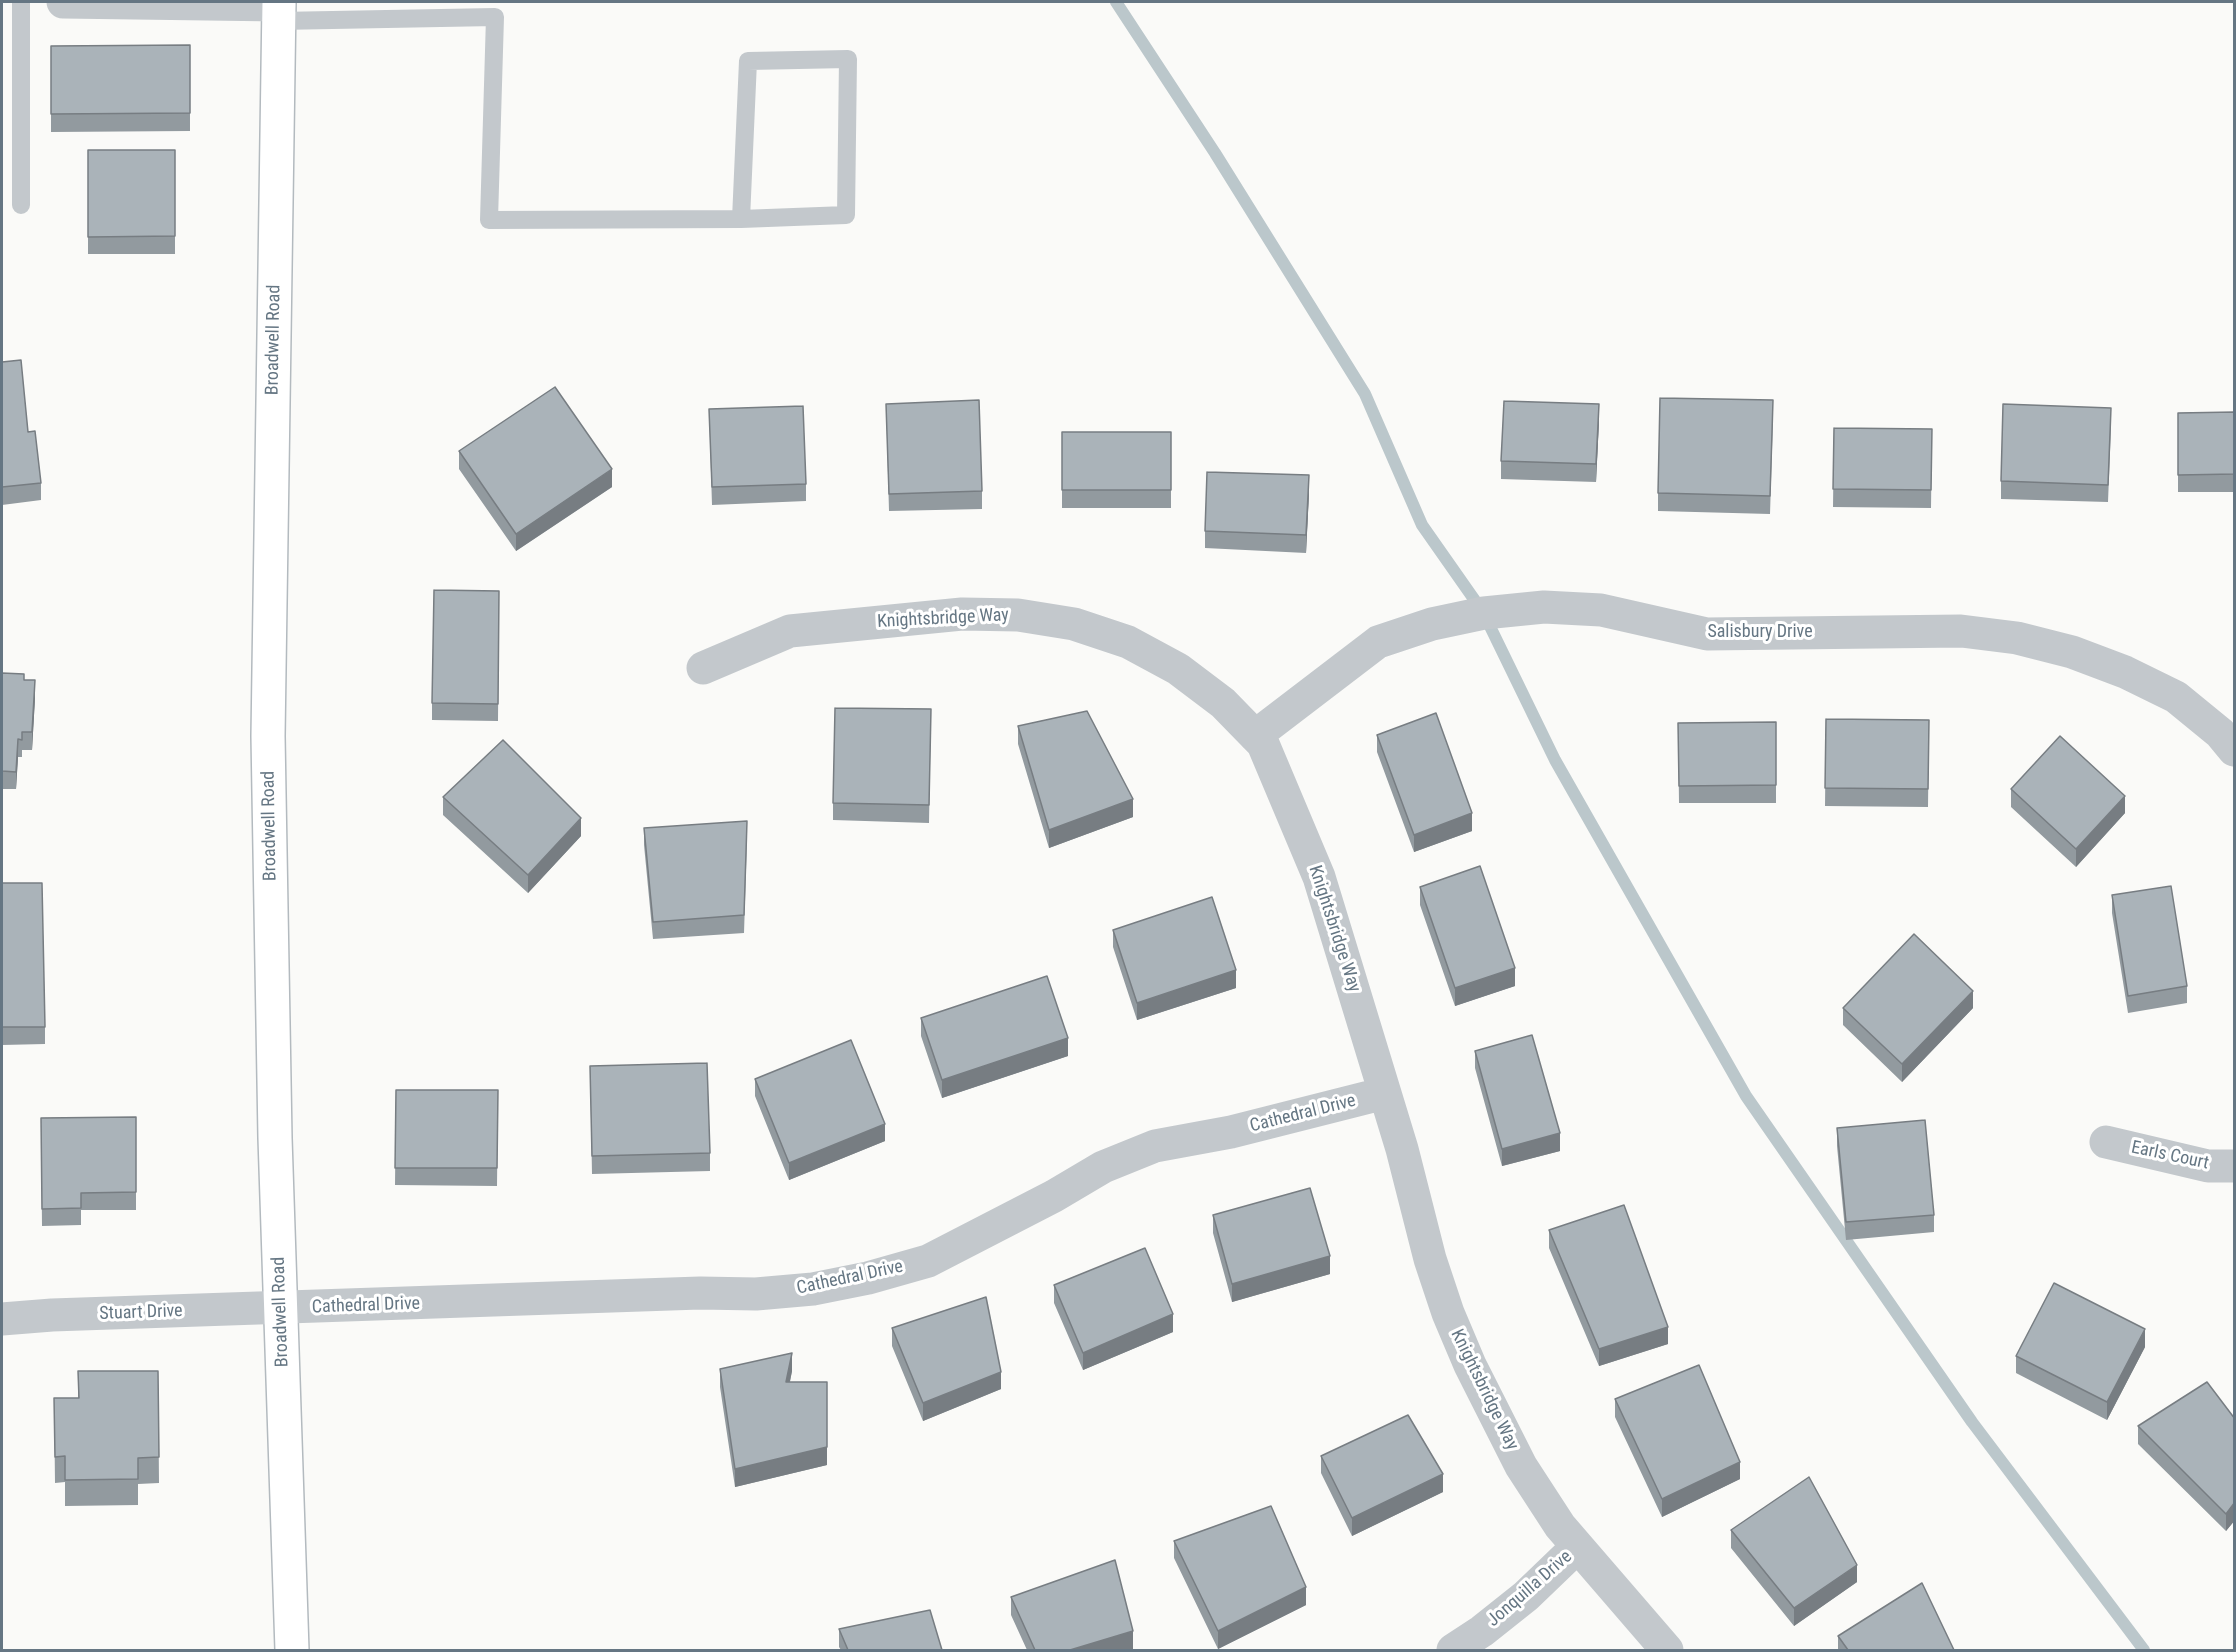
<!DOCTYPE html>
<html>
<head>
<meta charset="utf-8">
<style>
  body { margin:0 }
  #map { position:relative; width:2236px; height:1652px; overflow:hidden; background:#fafaf8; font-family:"Roboto Condensed",sans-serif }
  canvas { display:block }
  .frame { position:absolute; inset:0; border:3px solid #657683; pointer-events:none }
</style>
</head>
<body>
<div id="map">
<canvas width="2236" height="1652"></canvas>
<div class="frame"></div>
</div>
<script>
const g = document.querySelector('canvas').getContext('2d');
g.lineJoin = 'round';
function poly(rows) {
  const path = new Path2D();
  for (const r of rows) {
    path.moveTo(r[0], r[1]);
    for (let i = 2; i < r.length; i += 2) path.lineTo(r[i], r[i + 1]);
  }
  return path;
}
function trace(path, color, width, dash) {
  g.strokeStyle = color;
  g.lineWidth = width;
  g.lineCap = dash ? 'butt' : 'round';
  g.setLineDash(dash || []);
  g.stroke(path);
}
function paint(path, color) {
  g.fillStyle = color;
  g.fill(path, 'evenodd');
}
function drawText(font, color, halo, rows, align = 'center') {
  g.font = font + ' "Roboto Condensed",sans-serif';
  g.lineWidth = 6;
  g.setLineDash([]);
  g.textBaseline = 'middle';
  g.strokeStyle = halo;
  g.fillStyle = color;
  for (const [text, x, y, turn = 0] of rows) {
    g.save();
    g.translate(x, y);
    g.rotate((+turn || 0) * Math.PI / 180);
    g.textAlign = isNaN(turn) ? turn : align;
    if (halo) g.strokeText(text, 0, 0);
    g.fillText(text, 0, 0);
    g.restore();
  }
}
trace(poly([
  [1116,2,1215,153,1365,394,1422,525,1483,612,1555,760,1746,1096,1972,1422,2144,1650]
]), '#bbc7cb', 12);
const secondary = poly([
  [279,2,268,736,275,1138,292,1650]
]);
trace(secondary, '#b3babf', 36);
trace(poly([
  [21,2,21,205],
  [278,21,495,17,489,220,741,219,748,61,848,59,846,215,741,219]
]), '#c3c8cc', 18);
trace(poly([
  [63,2,279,5],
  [703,668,790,631,962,614,1018,615,1074,624,1128,642,1178,669,1223,703,1263,744,1319,877,1402,1149,1430,1259,1448,1313,1470,1365,1521,1466,1560,1526,1667,1650],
  [1255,736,1378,642,1432,624,1484,613,1544,607,1601,610,1707,634,1961,631,2017,638,2072,652,2125,672,2176,697,2220,733,2234,750],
  [2106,1142,2208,1166,2234,1166],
  [2,1319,52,1315,700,1293,756,1294,813,1289,868,1278,928,1261,1054,1196,1103,1167,1155,1146,1231,1132,1385,1093],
  [1453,1650,1482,1631,1526,1596,1577,1547]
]), '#c3c8cc', 33);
trace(secondary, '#fff', 33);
paint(poly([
  [190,45,190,131,51,132,51,46],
  [88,150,175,150,175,254,88,254],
  [2,362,28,432,41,483,41,500,2,505],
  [886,404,982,491,982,509,889,511],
  [709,409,806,484,806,501,712,505],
  [2235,412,2235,492,2178,492,2178,413],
  [1773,418,1770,514,1658,511,1658,493],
  [1599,421,1596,482,1501,479,1501,461],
  [2111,426,2108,502,2001,499,2001,481],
  [1834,428,1932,429,1931,508,1833,507],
  [1062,432,1171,432,1171,508,1062,508],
  [459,451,612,487,516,551,459,469],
  [1309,493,1306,553,1205,548,1205,531],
  [499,591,498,721,432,720,432,703],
  [2,673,24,680,35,698,32,750,22,750,22,757,18,757,16,789,2,789],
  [931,709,929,823,833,820,833,803],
  [1826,719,1929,720,1928,807,1825,806],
  [1776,722,1776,803,1679,803,1678,723],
  [1018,726,1133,817,1049,848,1018,744],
  [1377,735,1472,831,1414,852,1377,752],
  [2011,789,2125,813,2076,867,2011,807],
  [443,797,581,836,528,893,443,815],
  [644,828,747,839,744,933,653,939,644,845],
  [2,883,45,1027,45,1044,2,1045],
  [1420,887,1515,986,1455,1006,1420,905],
  [2112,895,2187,986,2187,1003,2128,1013,2112,913],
  [1113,930,1236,988,1137,1020,1113,947],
  [1843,1008,1973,1008,1902,1082,1843,1025],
  [921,1018,1068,1056,942,1098,921,1036],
  [1475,1051,1560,1151,1502,1166,1475,1068],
  [590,1066,710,1153,710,1171,592,1174],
  [755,1079,885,1141,789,1180,755,1096],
  [396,1090,498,1090,497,1186,395,1185],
  [136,1117,136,1210,81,1210,81,1225,42,1226,41,1118],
  [1837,1128,1934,1215,1934,1232,1846,1240,1837,1146],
  [1213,1215,1330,1274,1232,1302,1213,1233],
  [1549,1230,1668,1344,1599,1366,1549,1248],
  [1054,1285,1173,1332,1083,1370,1054,1303],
  [892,1328,1001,1389,923,1421,892,1346],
  [2145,1347,2107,1420,2016,1373,2016,1356],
  [720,1369,792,1371,790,1382,827,1465,735,1487,720,1387],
  [78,1371,158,1371,159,1483,138,1484,138,1505,65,1506,65,1482,55,1483,54,1398,78,1398],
  [1615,1399,1740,1479,1662,1517,1615,1417],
  [2235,1419,2235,1520,2226,1531,2138,1444,2138,1426],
  [1321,1456,1443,1492,1352,1536,1321,1473],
  [1731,1530,1857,1582,1794,1626,1731,1548],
  [1174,1541,1306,1605,1218,1649,1174,1558],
  [1011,1597,1133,1649,1129,1650,1027,1650,1011,1615],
  [839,1629,942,1650,841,1650,839,1647],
  [1838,1636,1954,1650,1838,1650]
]), '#929a9f');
paint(poly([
  [1599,404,1599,421,1596,482,1596,464],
  [612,469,612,487,516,551,516,534],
  [1309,475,1309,493,1306,553,1306,535],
  [35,680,35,698,32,750,32,732],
  [18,739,18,757,16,789,16,772],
  [2125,796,2125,813,2076,867,2076,849],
  [1133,799,1133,817,1049,848,1049,830],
  [1472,813,1472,831,1414,852,1414,835],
  [581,818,581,836,528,893,528,875],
  [1515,968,1515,986,1455,1006,1455,988],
  [1236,970,1236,988,1137,1020,1137,1003],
  [1973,991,1973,1008,1902,1082,1902,1064],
  [1068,1038,1068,1056,942,1098,942,1080],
  [885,1124,885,1141,789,1180,789,1163],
  [1560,1133,1560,1151,1502,1166,1502,1149],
  [1330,1256,1330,1274,1232,1302,1232,1284],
  [1173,1314,1173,1332,1083,1370,1083,1353],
  [1668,1327,1668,1344,1599,1366,1599,1349],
  [2145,1329,2145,1347,2107,1420,2107,1402],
  [792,1353,792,1371,786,1399,786,1382],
  [1001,1372,1001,1389,923,1421,923,1403],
  [827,1447,827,1465,735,1487,735,1469],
  [1740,1462,1740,1479,1662,1517,1662,1499],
  [1443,1474,1443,1492,1352,1536,1352,1518],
  [2235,1502,2235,1520,2226,1531,2226,1514],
  [1857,1565,1857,1582,1794,1626,1794,1608],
  [1306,1587,1306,1605,1218,1649,1218,1631],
  [1133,1631,1133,1649,1129,1650,1070,1650]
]), '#777d82');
const building = poly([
  [190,45,190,113,51,114,51,46,190,45],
  [88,150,175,150,175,236,88,237,88,150],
  [21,360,28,432,35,431,41,483,2,487,2,362,21,360],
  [555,387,612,469,516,534,459,451,555,387],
  [1660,398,1773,400,1770,496,1658,493,1660,398],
  [979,400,982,491,889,494,886,404,979,400],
  [1504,401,1599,404,1596,464,1501,461,1504,401],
  [2003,404,2111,408,2108,485,2001,481,2003,404],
  [803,406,806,484,712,487,709,409,803,406],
  [2235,412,2235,474,2178,475,2178,413,2235,412],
  [1834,428,1932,429,1931,490,1833,489,1834,428],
  [1062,432,1171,432,1171,490,1062,490,1062,432],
  [1207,472,1309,475,1306,535,1205,531,1207,472],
  [434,590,499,591,498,704,432,703,434,590],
  [2,673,24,674,24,680,35,680,32,732,22,732,22,740,18,739,16,772,2,771,2,673],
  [835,708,931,709,929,805,833,803,835,708],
  [1087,711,1133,799,1049,830,1018,726,1087,711],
  [1436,713,1472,813,1414,835,1377,735,1436,713],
  [1826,719,1929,720,1928,789,1825,788,1826,719],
  [1776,722,1776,785,1679,786,1678,723,1776,722],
  [2060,736,2125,796,2076,849,2011,789,2060,736],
  [503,740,581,818,528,875,443,797,503,740],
  [747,821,744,915,653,922,644,828,747,821],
  [1480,866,1515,968,1455,988,1420,887,1480,866],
  [2,883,42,883,45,1027,2,1027,2,883],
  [2171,886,2187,986,2128,996,2112,895,2171,886],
  [1212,897,1236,970,1137,1003,1113,930,1212,897],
  [1914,934,1973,991,1902,1064,1843,1008,1914,934],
  [1047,976,1068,1038,942,1080,921,1018,1047,976],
  [1532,1035,1560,1133,1502,1149,1475,1051,1532,1035],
  [851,1040,885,1124,789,1163,755,1079,851,1040],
  [707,1063,710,1153,592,1156,590,1066,707,1063],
  [396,1090,498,1090,497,1168,395,1168,396,1090],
  [136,1117,136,1192,81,1193,81,1208,42,1209,41,1118,136,1117],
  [1925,1120,1934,1215,1846,1222,1837,1128,1925,1120],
  [1310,1188,1330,1256,1232,1284,1213,1215,1310,1188],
  [1624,1205,1668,1327,1599,1349,1549,1230,1624,1205],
  [1145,1248,1173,1314,1083,1353,1054,1285,1145,1248],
  [2054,1283,2145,1329,2107,1402,2016,1356,2054,1283],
  [986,1297,1001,1372,923,1403,892,1328,986,1297],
  [792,1353,786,1382,827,1382,827,1447,735,1469,720,1369,792,1353],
  [1699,1365,1740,1462,1662,1499,1615,1399,1699,1365],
  [78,1371,158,1371,159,1457,138,1458,138,1479,65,1480,65,1456,55,1457,54,1398,79,1398,78,1371],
  [2207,1382,2235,1419,2235,1502,2226,1514,2138,1426,2207,1382],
  [1408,1415,1443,1474,1352,1518,1321,1456,1408,1415],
  [1809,1477,1857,1565,1794,1608,1731,1530,1809,1477],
  [1271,1506,1306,1587,1218,1631,1174,1541,1271,1506],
  [1115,1560,1133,1631,1070,1650,1035,1650,1011,1597,1115,1560],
  [1922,1583,1954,1650,1848,1650,1838,1636,1922,1583],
  [930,1610,942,1650,848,1650,839,1629,930,1610]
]);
paint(building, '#aab3b9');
trace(building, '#777d82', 1.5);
drawText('18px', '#657683', '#fff', [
  ["Broadwell Road",274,340,-89],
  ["Knightsbridge Way",943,619,-3],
  ["Salisbury Drive",1760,632],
  ["Broadwell Road",270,826,-91],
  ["Knightsbridge Way",1334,929,72],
  ["Cathedral Drive",1303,1114,-14],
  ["Earls Court",2170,1156,12],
  ["Cathedral Drive",850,1278,-12],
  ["Cathedral Drive",366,1306,-2],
  ["Broadwell Road",281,1312,-92],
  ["Stuart Drive",141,1313,-2],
  ["Knightsbridge Way",1484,1390,64],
  ["Jonquilla Drive",1530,1589,-41]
]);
</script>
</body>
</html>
